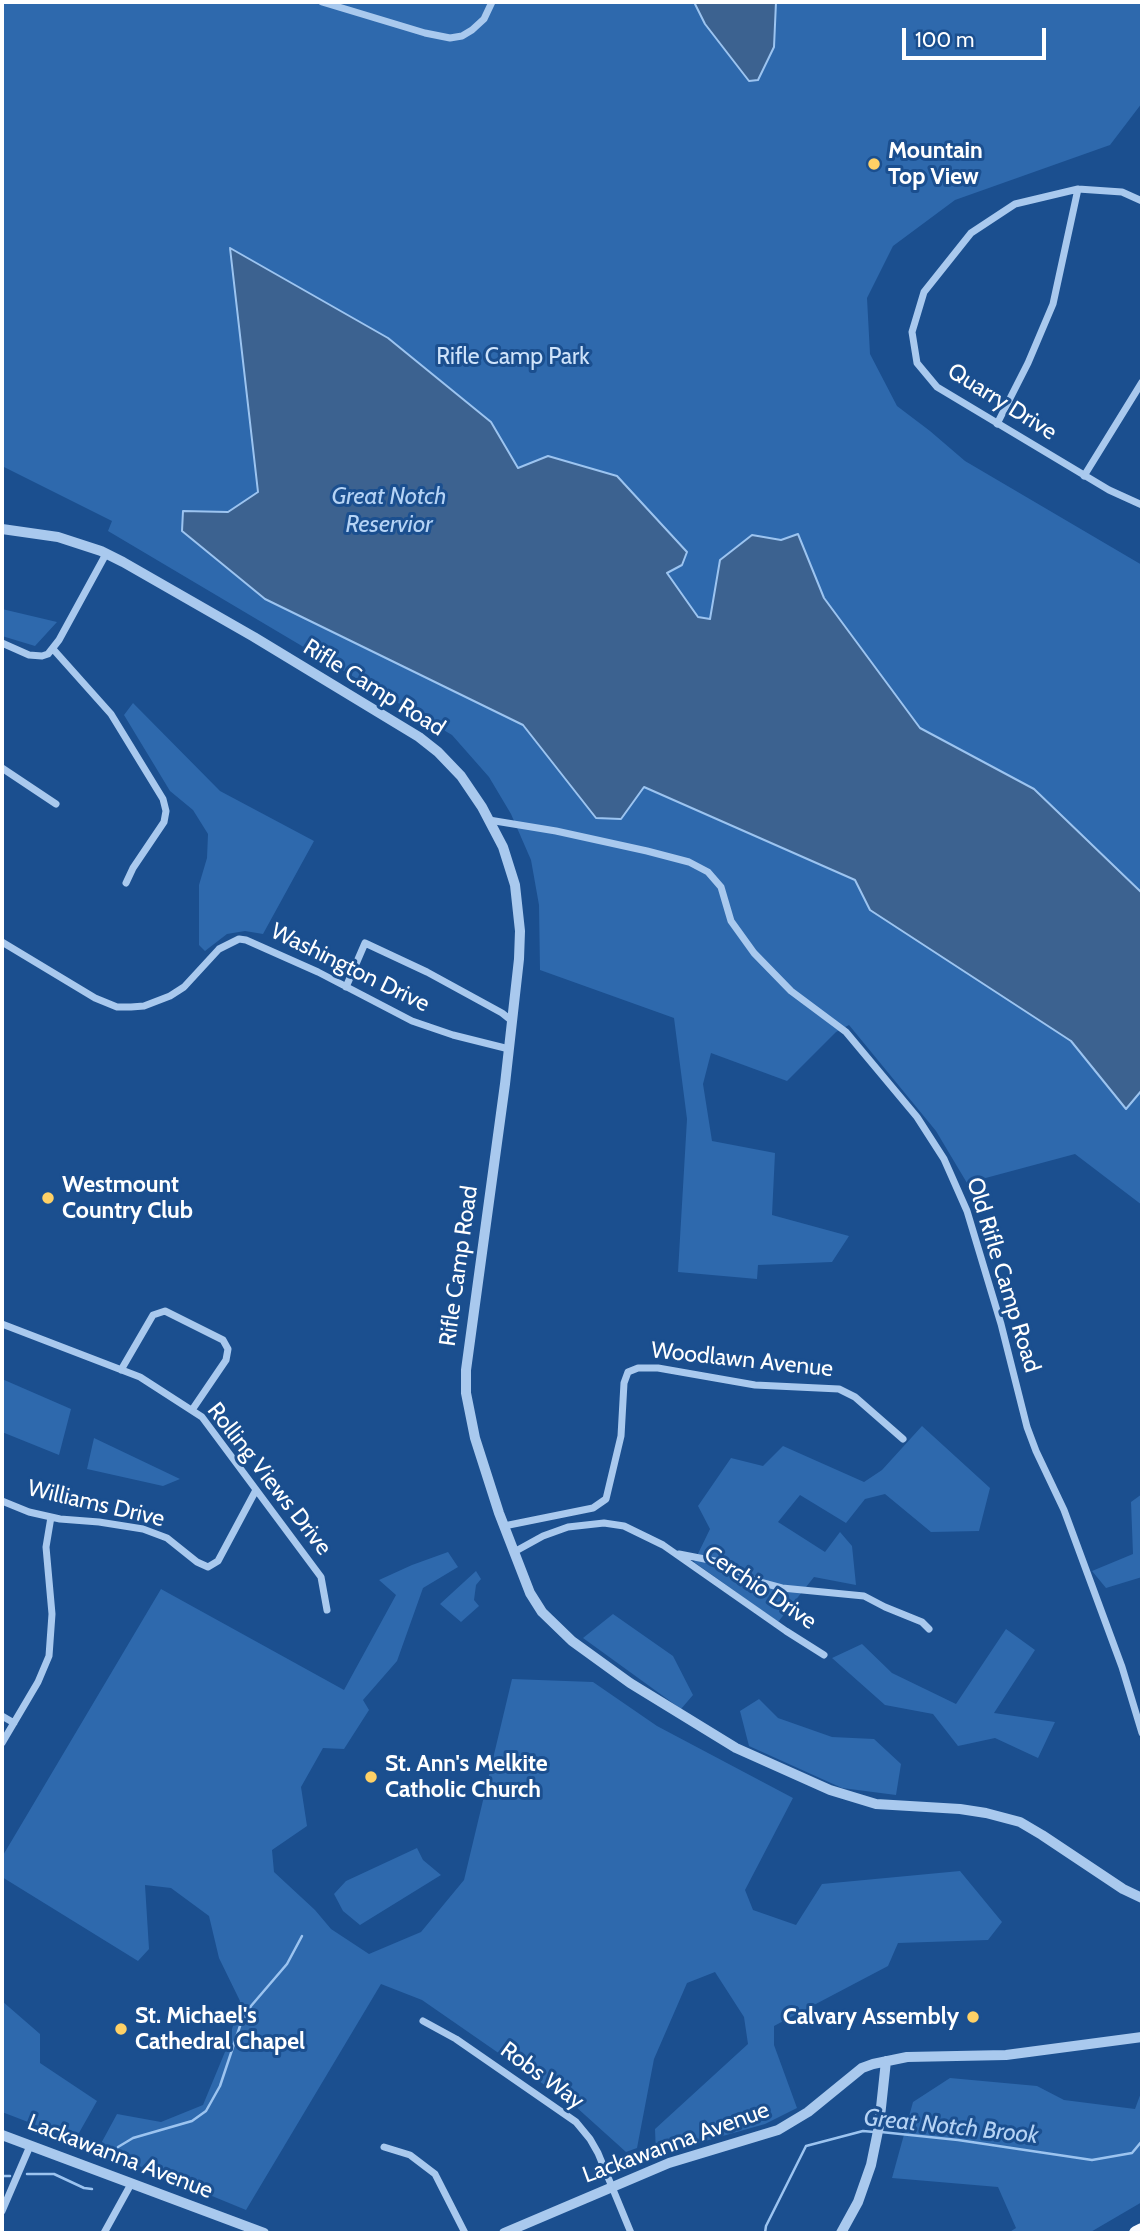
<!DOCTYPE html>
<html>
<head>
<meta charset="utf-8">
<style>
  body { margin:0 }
  #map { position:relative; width:1144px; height:2235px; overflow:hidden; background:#1b4f8f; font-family:Cabin,sans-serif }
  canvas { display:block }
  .frame { position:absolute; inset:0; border:4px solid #fff; pointer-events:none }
  .scale { position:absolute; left:902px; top:28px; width:144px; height:32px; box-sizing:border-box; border:4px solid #fff; border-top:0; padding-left:9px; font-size:21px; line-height:24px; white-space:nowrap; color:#fff; -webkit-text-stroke:5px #1b4f8f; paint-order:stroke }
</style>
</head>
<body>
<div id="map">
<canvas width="1144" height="2235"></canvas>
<div class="frame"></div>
<div class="scale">100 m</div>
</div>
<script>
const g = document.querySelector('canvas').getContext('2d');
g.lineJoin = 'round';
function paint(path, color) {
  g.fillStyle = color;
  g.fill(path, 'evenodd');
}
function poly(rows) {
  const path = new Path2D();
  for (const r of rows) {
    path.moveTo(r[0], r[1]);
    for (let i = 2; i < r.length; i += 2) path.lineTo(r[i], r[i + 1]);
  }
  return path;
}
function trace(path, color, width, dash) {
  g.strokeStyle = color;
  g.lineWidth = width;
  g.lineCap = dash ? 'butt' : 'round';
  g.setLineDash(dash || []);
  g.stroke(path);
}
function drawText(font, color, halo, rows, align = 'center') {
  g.font = font + ' Cabin,sans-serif';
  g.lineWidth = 6;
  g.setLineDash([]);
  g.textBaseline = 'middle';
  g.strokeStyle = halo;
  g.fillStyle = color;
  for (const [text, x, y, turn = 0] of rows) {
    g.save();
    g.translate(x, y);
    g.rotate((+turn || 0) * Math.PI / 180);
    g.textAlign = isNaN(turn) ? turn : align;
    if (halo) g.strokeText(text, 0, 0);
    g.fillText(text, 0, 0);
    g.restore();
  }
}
paint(poly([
  [2,2,1142,2,1142,103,1110,145,955,200,893,246,867,298,870,354,897,406,930,431,965,461,1142,565,1142,1205,1075,1154,967,1183,936,1131,849,1025,836,1032,787,1081,711,1053,703,1084,712,1141,775,1153,772,1215,849,1236,832,1262,758,1265,757,1279,678,1272,687,1119,674,1018,540,970,539,905,531,860,511,814,489,777,452,735,108,531,112,521,2,466],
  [2,609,57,622,35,646,2,636],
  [133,703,220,791,314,841,263,934,245,931,227,934,205,951,199,945,199,885,207,858,208,834,193,810,170,791,124,715],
  [2,1379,71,1409,59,1455,2,1432],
  [922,1426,990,1488,979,1531,931,1532,885,1494,865,1499,846,1523,800,1495,778,1522,825,1552,840,1532,852,1546,856,1585,814,1577,778,1622,694,1562,710,1529,698,1506,731,1458,763,1466,783,1446,864,1482,882,1470],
  [94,1438,180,1479,163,1486,87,1469],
  [1142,1494,1142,1577,1106,1588,1092,1571,1133,1554,1131,1502],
  [448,1552,458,1567,423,1588,397,1661,363,1700,369,1710,344,1749,323,1748,301,1787,307,1826,272,1850,274,1872,315,1910,331,1929,369,1954,421,1932,464,1880,512,1679,593,1682,657,1726,793,1798,745,1890,753,1910,796,1925,822,1884,960,1871,1002,1922,988,1940,898,1943,888,1966,774,2026,774,2045,797,2108,765,2124,656,2155,655,2129,748,2044,744,2017,715,1972,687,1983,654,2059,637,2148,626,2152,575,2106,422,2000,381,1984,246,2210,98,2149,117,2114,161,2122,203,2105,227,2047,240,2001,219,1958,209,1916,171,1888,145,1885,149,1949,138,1961,2,1877,2,1857,161,1589,344,1690,396,1595,379,1580,412,1565],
  [476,1571,481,1579,476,1585,474,1600,479,1606,461,1622,440,1604],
  [613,1614,673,1656,693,1695,681,1709,583,1638],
  [1006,1629,1035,1650,994,1713,1055,1722,1038,1758,995,1738,958,1746,933,1714,885,1705,832,1658,862,1644,892,1673,956,1704],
  [759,1699,778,1718,832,1737,874,1739,901,1764,896,1795,842,1788,749,1746,740,1711],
  [417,1848,423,1860,441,1875,360,1925,343,1911,334,1894,346,1881],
  [2,2001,40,2034,40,2063,97,2101,75,2140,2,2112],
  [950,2078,1037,2086,1064,2100,1135,2109,1142,2090,1142,2202,1089,2233,1008,2233,1016,2228,998,2187,892,2178,913,2102]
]), '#2e69ad');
const water = poly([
  [694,2,776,2,774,47,758,80,749,81,705,24,694,2],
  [230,248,388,338,491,422,518,468,548,456,617,476,687,552,682,565,667,573,698,617,710,619,720,560,752,535,781,540,798,534,824,598,920,728,1034,789,1142,893,1142,1090,1126,1109,1071,1041,870,910,855,880,644,787,621,819,596,818,523,725,265,599,182,531,183,511,228,512,258,492,230,248]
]);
paint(water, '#3c6290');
trace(water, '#9cc4f0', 2);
trace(poly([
  [881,2132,958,2140,1092,2160,1132,2153,1142,2141],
  [118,2147,133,2138,192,2121,206,2111,220,2086,240,2026,251,2006,287,1964,302,1936],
  [27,2174,54,2174,84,2188,92,2189],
  [2,2176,10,2176],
  [765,2233,766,2226,806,2146,863,2131,874,2132]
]), '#9cc4f0', 2.5);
trace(poly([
  [322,2,425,33,450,38,462,36,472,30,484,19,492,2],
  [1142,201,1122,192,1078,189,1015,204,971,233,924,292,912,332,917,363,937,387,1109,490,1142,505],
  [997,424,1028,363,1053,304,1078,189],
  [1084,476,1142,382],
  [2,643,29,655,42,656,48,654,59,640,106,554],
  [53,649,111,714,163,799,166,811,164,822,133,868,126,883],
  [2,768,56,804],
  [489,820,556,831,647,851,689,862,708,872,721,887,731,921,754,953,791,991,846,1032,917,1117,944,1159,967,1211,1001,1324,1027,1427,1036,1451,1064,1510,1122,1667,1142,1733],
  [2,942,95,998,117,1007,131,1007,144,1006,170,996,184,987,219,949,239,939,246,940,318,972,412,1021,453,1035,509,1049],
  [346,987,365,943,427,972,502,1013,512,1021],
  [2,1324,140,1377,202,1417,321,1577,327,1610],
  [121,1370,153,1315,165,1311,223,1340,228,1349,226,1360,192,1410],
  [2,1501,29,1512,60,1519,99,1522,143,1529,167,1538,197,1562,208,1567,218,1561,256,1490],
  [504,1526,593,1508,606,1499,621,1436,624,1383,628,1372,638,1368,658,1368,755,1385,839,1389,855,1397,903,1439],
  [514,1552,543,1536,568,1527,604,1523,624,1526,663,1545,786,1631,824,1655],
  [679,1554,725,1563,756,1581,782,1588,864,1596,885,1607,922,1622,929,1629],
  [2,1716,14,1723],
  [2,1743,38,1682,49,1656,52,1614,46,1547,51,1517],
  [423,2021,456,2039,576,2122,590,2139,598,2153,631,2233],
  [384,2147,410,2155,435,2174,465,2233],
  [2,2211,30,2146],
  [104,2233,131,2184]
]), '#a9c9ee', 7);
trace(poly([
  [2,529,58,537,101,551,123,562,254,637,419,737,438,752,461,776,482,807,503,847,515,885,520,931,519,959,505,1084,466,1370,466,1393,475,1438,499,1513,530,1593,542,1612,572,1641,630,1683,736,1748,830,1790,876,1804,960,1809,986,1813,1020,1822,1042,1835,1123,1889,1142,1898],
  [2,2135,264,2233],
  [504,2233,669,2163,778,2130,808,2112,862,2068,873,2064,907,2057,1006,2055,1142,2037],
  [841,2233,858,2202,871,2165,879,2126,886,2061]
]), '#a9c9ee', 10);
trace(poly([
  [1136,2233,1142,2230]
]), '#f8faff', 14);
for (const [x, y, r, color] of [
  [874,164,7,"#ffd166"],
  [48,1198,7,"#ffd166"],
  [371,1777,7,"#ffd166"],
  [973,2017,7,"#ffd166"],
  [121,2029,7,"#ffd166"]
]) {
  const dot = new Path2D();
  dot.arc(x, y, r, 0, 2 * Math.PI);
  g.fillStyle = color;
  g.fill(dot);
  trace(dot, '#1b4f8f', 2.5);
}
drawText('bold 23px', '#fff', '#1b4f8f', [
  ["Mountain",888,151],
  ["Top View",888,177],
  ["Westmount",62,1185],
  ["Country Club",62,1211],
  ["St. Ann's Melkite",385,1764],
  ["Catholic Church",385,1790],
  ["St. Michael's",135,2016],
  ["Cathedral Chapel",135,2042],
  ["Calvary Assembly",959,2017,"right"]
], 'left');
drawText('23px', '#cfe3fa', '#1b4f8f', [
  ["Rifle Camp Park",513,357]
]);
drawText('23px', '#fff', '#1b4f8f', [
  ["Quarry Drive",1002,402,32],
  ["Rifle Camp Road",374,688,32],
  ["Washington Drive",350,968,26],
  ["Rifle Camp Road",459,1266,-82],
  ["Old Rifle Camp Road",1003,1275,73],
  ["Woodlawn Avenue",742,1360,6],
  ["Rolling Views Drive",269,1479,52],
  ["Williams Drive",96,1504,13],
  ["Cerchio Drive",760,1588,34],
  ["Robs Way",542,2076,36],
  ["Lackawanna Avenue",676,2143,-20],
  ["Lackawanna Avenue",120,2157,21]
]);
drawText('italic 24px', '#b5d3f5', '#1b4f8f', [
  ["Great Notch",389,497],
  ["Reservior",389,525],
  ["Great Notch Brook",951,2127,6]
]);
</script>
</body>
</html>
